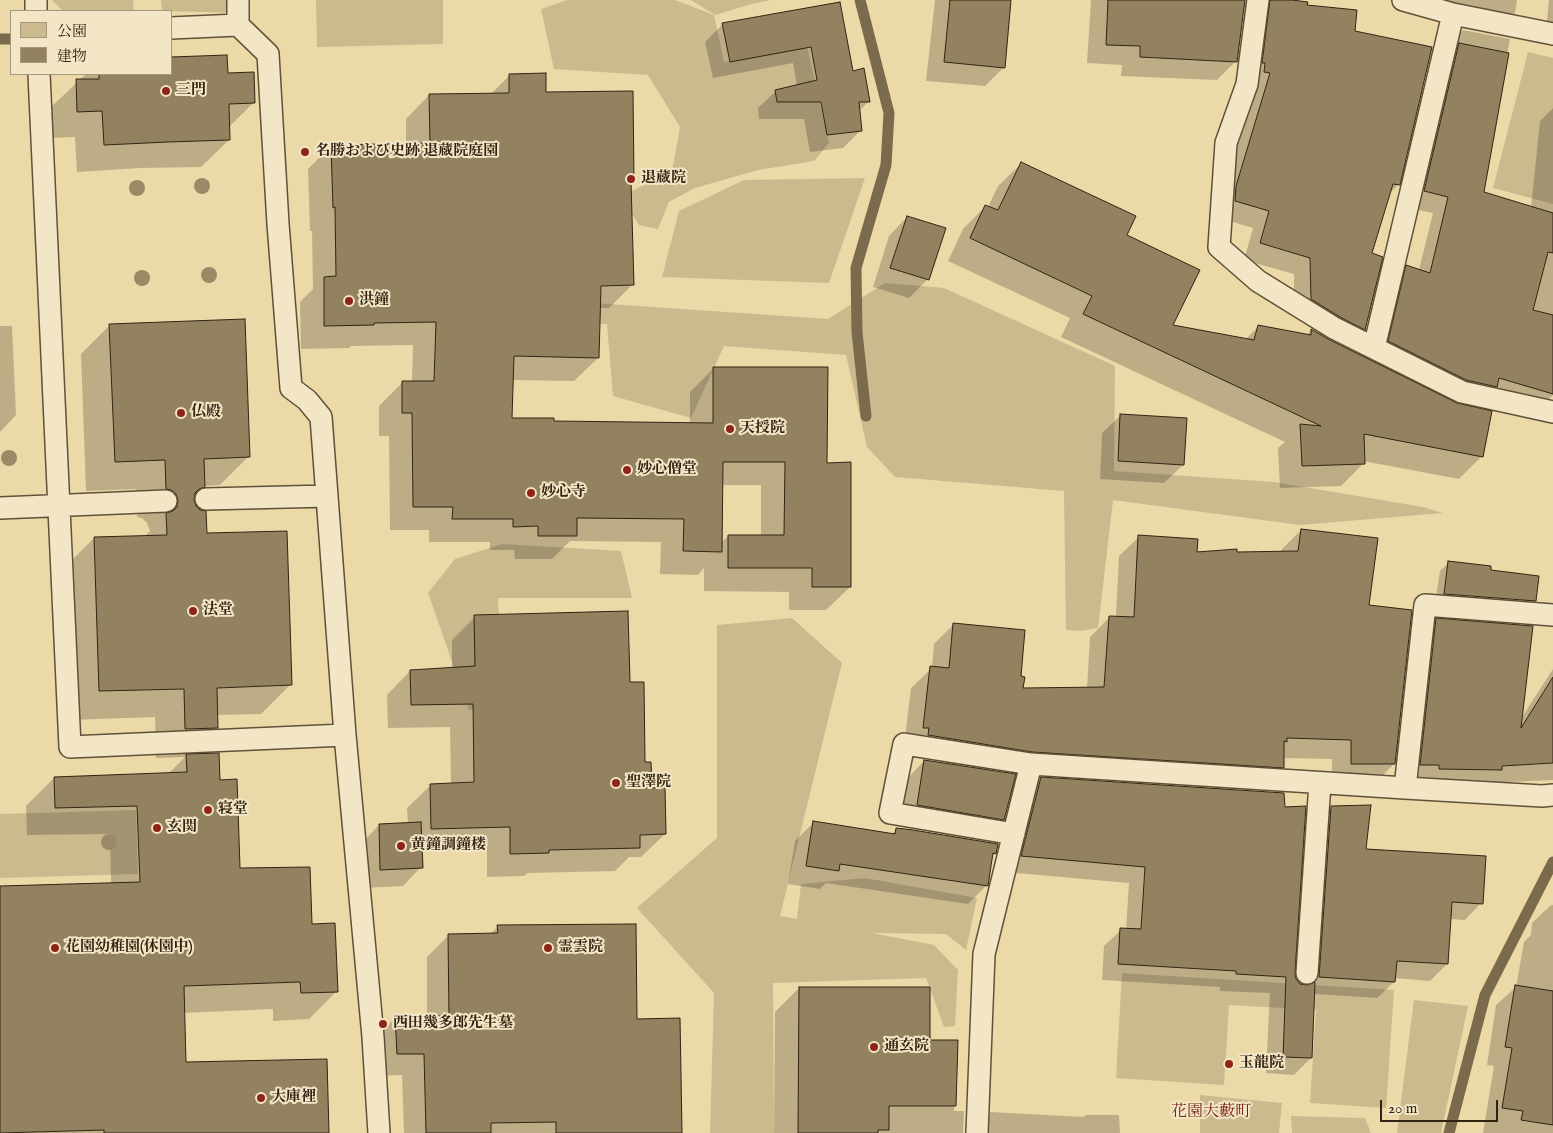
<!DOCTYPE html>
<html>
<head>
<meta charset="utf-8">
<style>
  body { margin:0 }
  #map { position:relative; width:1553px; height:1133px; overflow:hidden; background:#ebd9a8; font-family:"IM FELL English","Noto Serif JP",serif }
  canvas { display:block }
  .legend { position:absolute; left:10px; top:10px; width:162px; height:65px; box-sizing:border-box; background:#f2e6c6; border:1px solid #a5987e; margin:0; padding:6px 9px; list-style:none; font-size:15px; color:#312412 }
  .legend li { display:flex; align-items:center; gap:10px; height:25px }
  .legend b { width:25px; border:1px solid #a5987e }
  .scale { position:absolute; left:1380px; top:1100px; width:118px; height:22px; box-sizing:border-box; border:2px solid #312412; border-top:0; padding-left:6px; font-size:15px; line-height:18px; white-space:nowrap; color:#312412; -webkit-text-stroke:4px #f2e6c6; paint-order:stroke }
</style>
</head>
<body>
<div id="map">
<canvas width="1553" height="1133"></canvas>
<ul class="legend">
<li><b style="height:14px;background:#cbba8e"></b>公園</li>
<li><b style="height:14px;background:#928260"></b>建物</li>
</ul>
<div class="scale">20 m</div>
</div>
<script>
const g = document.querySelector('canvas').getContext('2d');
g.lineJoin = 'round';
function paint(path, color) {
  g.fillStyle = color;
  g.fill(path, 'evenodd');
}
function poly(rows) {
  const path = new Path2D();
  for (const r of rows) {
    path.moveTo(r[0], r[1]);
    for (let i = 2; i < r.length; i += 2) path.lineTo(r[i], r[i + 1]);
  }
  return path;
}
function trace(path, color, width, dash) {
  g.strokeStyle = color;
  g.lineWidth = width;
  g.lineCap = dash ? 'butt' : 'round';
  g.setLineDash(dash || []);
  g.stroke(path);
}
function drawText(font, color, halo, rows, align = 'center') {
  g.font = font + ' "IM FELL English","Noto Serif JP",serif';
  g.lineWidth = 4;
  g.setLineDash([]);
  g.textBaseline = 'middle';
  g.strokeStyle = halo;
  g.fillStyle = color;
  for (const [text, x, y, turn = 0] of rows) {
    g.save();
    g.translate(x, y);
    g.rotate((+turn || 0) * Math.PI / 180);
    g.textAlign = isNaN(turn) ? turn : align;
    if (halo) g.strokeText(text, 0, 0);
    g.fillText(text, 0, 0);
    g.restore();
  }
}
paint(poly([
  [52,0,133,0,134,11,63,11],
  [161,0,242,0,243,13,162,11],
  [316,0,443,0,443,44,317,47],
  [567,0,675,0,714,15,724,62,807,46,829,143,814,161,758,170,695,188,669,202,658,229,639,225,620,197,672,171,680,127,648,75,554,69,541,9],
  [691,0,771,0,748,5,715,15],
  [1528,52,1553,58,1553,204,1493,188],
  [865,178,829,283,662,277,679,211,744,180],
  [885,283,944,288,1115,366,1114,471,1274,482,1423,507,1443,513,1300,525,1113,500,1098,628,1080,631,1066,630,1064,491,895,477,867,447,846,355,724,346,691,418,613,396,607,324,468,313,463,294,828,319],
  [502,544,621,551,632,598,498,598,505,707,469,710,428,593,455,559],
  [792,618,842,663,780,916,797,919,801,884,865,878,977,898,966,950,946,934,872,933,934,945,958,970,955,1026,944,1027,926,978,773,983,774,1133,710,1133,714,993,637,908,717,838,717,625],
  [136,810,138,874,0,878,0,814],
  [1122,973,1394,990,1386,1108,1310,1103,1316,1010,1229,1005,1224,1085,1116,1078],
  [1414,1000,1468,1006,1441,1133,1397,1133],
  [1200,1095,1282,1103,1279,1133,1200,1133],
  [1291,1116,1365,1118,1371,1133,1292,1133]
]), '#cbba8e');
paint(poly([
  [935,0,1010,0,1004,67,985,86,926,81],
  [1091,0,1195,0,1236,61,1217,80,1121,76,1122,65,1087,63],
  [1392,0,1517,0,1515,13,1496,32,1443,6],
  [1549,0,1553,0,1553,32,1546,31],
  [839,3,852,73,869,101,858,112,860,131,843,148,810,152,804,119,759,119,758,108,776,91,797,86,793,63,713,78,705,42,723,24],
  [1269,15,1398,185,1388,195,1371,254,1364,329,1348,346,1294,316,1294,274,1244,260,1253,228,1219,218,1219,204,1254,89,1253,32],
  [1463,30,1510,39,1482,193,1531,208,1540,121,1553,108,1553,395,1538,411,1373,358,1390,283,1407,266,1419,270,1433,213,1408,208,1446,46],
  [86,74,227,74,254,102,228,128,229,140,201,167,140,168,77,172,75,137,51,138,50,108],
  [510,75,544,93,633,182,629,185,633,284,609,308,599,308,598,358,574,381,512,380,511,419,553,423,690,424,690,392,714,368,826,464,850,587,826,610,789,610,789,592,704,591,704,568,698,575,660,574,661,542,570,541,552,559,515,559,514,550,490,550,490,542,429,542,429,530,390,530,389,436,379,436,379,406,403,382,412,382,413,345,351,346,349,348,301,349,300,302,313,289,312,231,310,231,308,169,331,146,406,145,406,119,429,95,491,94],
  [722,485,761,485,761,536,728,536,721,543],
  [1021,164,1125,236,1172,326,1245,340,1258,327,1306,336,1311,330,1482,456,1459,479,1363,461,1364,463,1341,486,1280,488,1278,448,1285,442,1061,337,1070,318,948,261,963,229,986,206,988,207,998,186],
  [907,217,928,279,909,298,873,287,889,236],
  [110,325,249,456,220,485,204,486,193,497,206,535,290,685,261,714,216,715,217,728,189,756,218,781,239,870,311,925,336,992,309,1019,273,1021,273,1009,183,1013,185,1064,327,1133,0,1133,0,887,111,884,110,834,27,835,26,806,54,778,168,774,185,757,156,758,155,717,70,720,65,567,94,538,145,536,150,531,147,523,142,518,137,517,136,489,86,491,81,354],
  [0,326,12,326,16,415,0,432],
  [1121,415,1183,465,1164,483,1100,479,1102,433],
  [1301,530,1368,606,1394,764,1374,784,1332,783,1332,759,1283,758,1283,767,1263,787,904,747,911,688,932,668,934,644,954,624,1020,677,1022,690,1087,688,1090,637,1110,617,1116,617,1119,556,1139,537,1196,553,1281,552,1281,550],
  [1449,562,1489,571,1535,601,1526,610,1435,603,1440,571],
  [475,617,628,683,644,764,665,834,641,857,629,857,615,871,528,873,524,876,487,877,487,850,421,851,421,867,403,886,362,888,361,844,379,825,408,824,407,808,431,785,451,784,450,727,388,728,387,695,410,671,452,669,452,640],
  [1437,620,1520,720,1553,669,1553,780,1487,783,1403,782,1419,637],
  [924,761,1003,819,985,838,899,823,906,780],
  [1041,778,1293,972,1295,980,1303,986,1315,824,1332,807,1365,850,1481,903,1465,920,1450,919,1447,964,1430,981,1394,978,1394,982,1377,998,1314,994,1311,1058,1294,1075,1266,1073,1270,993,1220,991,1220,987,1102,980,1104,946,1121,930,1126,930,1129,883,1005,872,1024,795],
  [813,823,891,835,897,829,995,853,991,856,987,885,968,904,826,883,820,889,788,884,795,841],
  [1551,905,1553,905,1553,1133,1483,1133,1494,1066,1487,1065,1496,1005,1516,987,1524,942,1531,935,1532,923],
  [498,926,635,1020,679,1019,682,1133,404,1133,402,1075,375,1076,373,1040,395,1018,427,1017,427,957,449,935,490,935],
  [799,988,929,1041,956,1042,954,1111,964,1111,963,1133,774,1133,775,1012],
  [991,1112,1083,1117,1086,1115,1119,1115,1120,1133,969,1133]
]), '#0003');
trace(poly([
  [860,0,889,113,886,165,856,268,857,332,866,416],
  [0,39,11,39],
  [1449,1133,1485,995,1553,862]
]), '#7b6b4d', 11);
const building = poly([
  [950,0,1011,0,1005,68,944,62,950,0],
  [1108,0,1245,0,1237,62,1140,57,1140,46,1106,45,1108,0],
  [1270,0,1292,0,1308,2,1307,5,1357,10,1355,31,1432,47,1400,185,1393,184,1372,253,1383,257,1365,330,1340,317,1311,299,1310,258,1260,243,1269,211,1235,201,1236,186,1270,73,1264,72,1265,63,1262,63,1270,0],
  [840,2,853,71,864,68,870,102,859,102,862,131,827,135,821,102,777,102,775,90,817,80,811,47,730,62,722,23,840,2],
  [1459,43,1509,53,1484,192,1553,213,1553,253,1548,252,1533,310,1553,315,1553,394,1499,378,1497,387,1466,380,1388,341,1406,265,1430,273,1448,197,1424,191,1459,43],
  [227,55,228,73,254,72,255,103,229,104,230,140,168,142,104,145,102,111,77,112,76,79,99,79,99,74,171,74,171,57,227,55],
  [546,73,546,92,633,91,634,182,631,182,634,285,601,286,599,358,514,356,512,418,554,418,554,421,713,423,713,367,828,367,827,463,851,462,851,587,812,587,812,568,728,568,728,535,784,535,785,462,723,462,722,552,683,551,684,519,577,518,577,536,538,536,538,526,513,527,513,519,452,519,453,507,413,507,412,413,402,413,402,381,434,381,436,322,374,323,374,325,324,326,324,277,336,276,335,207,333,208,331,145,430,143,429,94,509,93,509,74,546,73],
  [1021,162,1136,216,1127,235,1200,270,1173,325,1254,340,1258,325,1311,335,1311,329,1328,339,1457,403,1492,411,1483,457,1364,434,1365,464,1302,466,1300,424,1321,426,1083,314,1092,296,970,238,985,205,998,210,1021,162],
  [907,216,946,228,929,280,890,268,907,216],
  [245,319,250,457,204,459,205,487,199,489,195,493,194,500,196,506,200,510,206,511,207,533,287,531,292,685,217,688,218,728,185,729,184,689,99,691,94,537,167,535,166,513,173,511,177,507,178,501,176,494,171,490,166,489,165,460,115,462,109,324,245,319],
  [1120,414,1187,418,1184,465,1118,461,1120,414],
  [1301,529,1378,538,1369,605,1412,610,1395,764,1351,764,1351,740,1287,738,1287,742,1284,741,1284,768,1032,752,928,735,929,728,923,728,930,666,949,668,953,623,1025,630,1021,676,1025,677,1023,688,1104,687,1109,616,1134,617,1138,535,1198,539,1197,552,1237,549,1237,552,1298,551,1301,529],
  [1448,561,1491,566,1491,570,1539,576,1536,601,1444,594,1448,561],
  [628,611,630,682,644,682,645,762,651,762,652,788,665,787,666,834,640,835,640,848,549,850,549,853,510,854,510,827,431,829,430,784,474,782,473,704,411,705,410,670,475,666,474,615,628,611],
  [1436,618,1533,626,1521,728,1553,677,1553,763,1502,766,1502,770,1439,769,1439,765,1420,765,1436,618],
  [219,753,220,780,237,779,240,868,310,867,312,924,335,923,338,992,301,993,300,982,184,986,186,1062,327,1059,329,1133,104,1133,104,1130,0,1133,0,886,140,882,137,806,55,808,54,777,187,772,186,754,219,753],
  [924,760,1016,774,1004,820,917,805,924,760],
  [1041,777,1284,793,1285,807,1306,806,1295,972,1296,979,1300,984,1307,985,1315,982,1312,1058,1283,1057,1286,977,1236,974,1236,971,1118,964,1120,928,1141,929,1145,867,1021,856,1041,777],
  [1371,805,1366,849,1486,856,1483,904,1452,902,1448,964,1397,961,1395,982,1319,977,1331,806,1371,805],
  [813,821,895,834,896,828,913,830,998,844,996,854,993,853,988,886,840,864,839,871,806,866,813,821],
  [421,822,423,868,380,870,379,824,421,822],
  [636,924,637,1019,680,1018,682,1133,556,1133,556,1122,491,1123,491,1133,426,1133,424,1054,397,1054,395,1016,449,1016,448,934,498,933,497,925,636,924],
  [1515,985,1553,991,1553,1125,1521,1120,1523,1111,1502,1108,1512,1048,1505,1047,1515,985],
  [799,987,930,987,930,1040,958,1040,956,1106,889,1106,889,1130,878,1130,878,1133,798,1133,799,987]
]);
paint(building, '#928260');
trace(building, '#312412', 1);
const lane = poly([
  [36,0,36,11],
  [238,0,238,25,268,54,278,224,291,388,307,400,321,417,345,735,373,1037,379,1133],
  [1258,0,1247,84,1226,143,1219,247,1258,281,1334,328,1462,392,1553,412],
  [1403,0,1453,14,1553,34],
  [171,28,238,25],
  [39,74,70,747,345,735],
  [1374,348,1453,14],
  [206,499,327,496],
  [0,508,166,501],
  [1405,788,1425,605,1553,615],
  [1014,834,890,813,904,744,1031,764,1405,788,1542,796,1553,795],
  [1307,973,1320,783],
  [977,1133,984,954,1031,764]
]);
trace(lane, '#605138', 24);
trace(lane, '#f2e6c6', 21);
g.fillStyle = '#9a8a67';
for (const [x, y] of [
  [202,186],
  [137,188],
  [209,275],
  [142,278],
  [9,458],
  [109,842]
]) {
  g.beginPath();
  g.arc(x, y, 8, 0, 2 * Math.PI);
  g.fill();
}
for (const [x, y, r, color] of [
  [166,91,5,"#8f2418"],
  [305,152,5,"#8f2418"],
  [631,179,5,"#8f2418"],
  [349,301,5,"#8f2418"],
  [181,413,5,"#8f2418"],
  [730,429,5,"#8f2418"],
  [627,470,5,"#8f2418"],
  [531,493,5,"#8f2418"],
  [193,611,5,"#8f2418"],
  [616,783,5,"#8f2418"],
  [208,810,5,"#8f2418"],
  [157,828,5,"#8f2418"],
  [401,846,5,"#8f2418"],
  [55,948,5,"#8f2418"],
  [548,948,5,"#8f2418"],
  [383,1024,5,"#8f2418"],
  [874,1047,5,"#8f2418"],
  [1229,1064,5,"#8f2418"],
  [261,1098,5,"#8f2418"]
]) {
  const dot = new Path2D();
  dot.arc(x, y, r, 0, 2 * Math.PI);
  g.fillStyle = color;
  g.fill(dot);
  trace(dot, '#f2e6c6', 2);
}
drawText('bold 15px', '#312412', '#f2e6c6', [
  ["三門",176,91],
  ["名勝および史跡 退蔵院庭園",315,152],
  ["退蔵院",641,179],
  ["洪鐘",359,301],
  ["仏殿",191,413],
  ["天授院",740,429],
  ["妙心僧堂",637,470],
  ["妙心寺",541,493],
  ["法堂",203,611],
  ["聖澤院",626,783],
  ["寝堂",218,810],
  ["玄関",167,828],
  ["黄鐘調鐘楼",411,846],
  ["花園幼稚園(休園中)",65,948],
  ["霊雲院",558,948],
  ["西田幾多郎先生墓",393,1024],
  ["通玄院",884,1047],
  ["玉龍院",1239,1064],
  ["大庫裡",271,1098]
], 'left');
drawText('16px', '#7a1f14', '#f2e6c6', [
  ["花園大藪町",1211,1113]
]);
</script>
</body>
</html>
